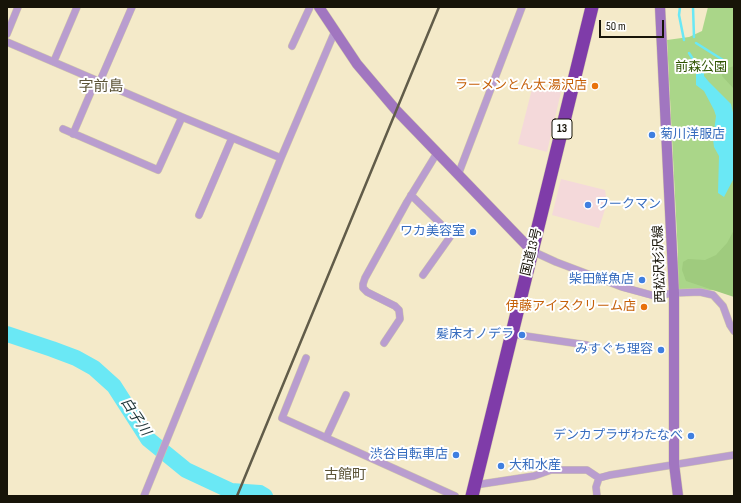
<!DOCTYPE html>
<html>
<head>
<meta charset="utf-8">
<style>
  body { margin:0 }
  #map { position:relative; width:741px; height:503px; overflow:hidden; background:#f4eac9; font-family:"Sofia Sans Condensed",sans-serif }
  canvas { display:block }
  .frame { position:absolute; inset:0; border:8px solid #171408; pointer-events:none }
  .scale { position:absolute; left:599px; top:20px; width:65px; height:18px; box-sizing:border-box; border:2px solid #171408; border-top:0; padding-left:5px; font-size:12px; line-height:14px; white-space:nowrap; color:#171408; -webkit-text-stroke:3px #fff; paint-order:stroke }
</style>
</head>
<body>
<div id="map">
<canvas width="741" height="503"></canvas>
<div class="frame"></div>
<div class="scale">50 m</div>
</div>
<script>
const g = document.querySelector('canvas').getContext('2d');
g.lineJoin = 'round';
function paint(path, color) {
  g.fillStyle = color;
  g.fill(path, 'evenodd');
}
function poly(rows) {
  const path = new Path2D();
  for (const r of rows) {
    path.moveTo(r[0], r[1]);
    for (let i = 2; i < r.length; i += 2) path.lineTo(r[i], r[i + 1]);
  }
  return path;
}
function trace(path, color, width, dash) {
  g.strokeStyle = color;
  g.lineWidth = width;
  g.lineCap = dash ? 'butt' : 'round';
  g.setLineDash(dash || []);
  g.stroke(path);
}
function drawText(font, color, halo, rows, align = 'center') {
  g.font = font + ' "Sofia Sans Condensed","Noto Sans JP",sans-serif';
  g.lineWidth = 4;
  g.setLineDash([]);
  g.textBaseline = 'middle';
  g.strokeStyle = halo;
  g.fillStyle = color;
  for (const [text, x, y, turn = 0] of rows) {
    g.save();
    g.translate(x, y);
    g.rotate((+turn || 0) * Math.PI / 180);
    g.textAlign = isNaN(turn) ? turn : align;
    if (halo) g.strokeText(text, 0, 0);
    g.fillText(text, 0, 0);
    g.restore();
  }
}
paint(poly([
  [533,85,561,92,547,152,518,144],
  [561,179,605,190,607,203,599,228,552,215]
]), '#f4d9da');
paint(poly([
  [708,7,734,7,734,291,678,289,678,255,667,40,689,37,702,31]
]), '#aad689');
paint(poly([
  [734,66,734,89,722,76,722,70],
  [734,230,734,297,686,281,682,270,683,262,688,259,705,260,716,255,727,243]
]), '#9fcb7e');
paint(poly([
  [700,70,704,70,704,76,709,82,731,104,734,117,734,178,724,197,718,193,719,156,714,147,713,139,716,116,714,110,704,91,696,85,696,74]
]), '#6ae8f5');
trace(poly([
  [680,7,679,15,684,40],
  [693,7,694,37],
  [696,43,723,60],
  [689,53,700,70]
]), '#6ae8f5', 2.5);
trace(poly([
  [7,334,52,349,76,358,94,368,114,386,148,439,186,470,231,491,260,493,265,496]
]), '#6ae8f5', 16);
const street = poly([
  [7,34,18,7],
  [7,42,182,117,281,158],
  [292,46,310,7],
  [54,61,77,7],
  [100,81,132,7],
  [63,129,158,170,182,117],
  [73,134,96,80],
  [458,175,522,7],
  [411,195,450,233,450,237,423,275],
  [199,215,232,138],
  [532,251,556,262,622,287,655,296,674,293,700,292,713,295,723,306,730,325,734,331],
  [512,334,587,345],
  [384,343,400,319,399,310,395,306,367,292,363,288,363,284,365,278,407,202,437,153],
  [306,358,282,418,455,496],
  [326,438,346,395],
  [599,478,610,475,734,455],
  [475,485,534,476,551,470,587,470,599,478],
  [144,496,281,158,335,31],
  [597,496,596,487,599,478]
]);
const secondary = poly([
  [319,7,357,64,396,110,532,251],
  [660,7,674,293,674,464,678,496]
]);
const highway = poly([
  [472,496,592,7]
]);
trace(street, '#d1c8aa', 8);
trace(secondary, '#d1c8aa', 11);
trace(highway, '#d1c8aa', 14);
trace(street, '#b99dcf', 7);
trace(secondary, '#a176c0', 10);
trace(highway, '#7f3ca9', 13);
trace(poly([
  [237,496,439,7]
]), '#615c49', 2.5);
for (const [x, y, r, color] of [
  [595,86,4,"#e8710a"],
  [652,135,4,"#3f7fe0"],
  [588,205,4,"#3f7fe0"],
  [473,232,4,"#3f7fe0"],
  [642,280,4,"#3f7fe0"],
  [644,307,4,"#e8710a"],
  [522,335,4,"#3f7fe0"],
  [661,350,4,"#3f7fe0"],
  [691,436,4,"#3f7fe0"],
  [456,455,4,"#3f7fe0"],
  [501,466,4,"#3f7fe0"]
]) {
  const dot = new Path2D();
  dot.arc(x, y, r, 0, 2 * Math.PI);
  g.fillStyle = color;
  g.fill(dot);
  trace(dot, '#fff', 1.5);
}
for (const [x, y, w] of [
  [562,129,20]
]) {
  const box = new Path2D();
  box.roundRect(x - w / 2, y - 10, w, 20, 3);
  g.fillStyle = '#fff';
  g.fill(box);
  trace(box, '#171408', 1);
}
drawText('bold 12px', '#171408', null, [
  ["13",562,129]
]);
drawText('13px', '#2f5400', '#fff', [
  ["前森公園",701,68]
]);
drawText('13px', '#c56008', '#fff', [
  ["ラーメンとん太 湯沢店",587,86],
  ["伊藤アイスクリーム店",636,307]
], 'right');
drawText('13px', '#366cbe', '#fff', [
  ["菊川洋服店",660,135,"left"],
  ["ワークマン",596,205,"left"],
  ["ワカ美容室",465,232],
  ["柴田鮮魚店",634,280],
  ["髪床オノデラ",514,335],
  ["みすぐち理容",653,350],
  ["デンカプラザわたなべ",683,436],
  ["渋谷自転車店",448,455],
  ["大和水産",509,466,"left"]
], 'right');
drawText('13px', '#171408', '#fff', [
  ["国道13号",532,252,-76],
  ["西松沢杉沢線",660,264,-92]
]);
drawText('italic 14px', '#1f3538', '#fff', [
  ["白子川",135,417,57]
]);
drawText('14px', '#5b5336', '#fff', [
  ["古館町",345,475]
]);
drawText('15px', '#5b5336', '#fff', [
  ["字前島",101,87]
]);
</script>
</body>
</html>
